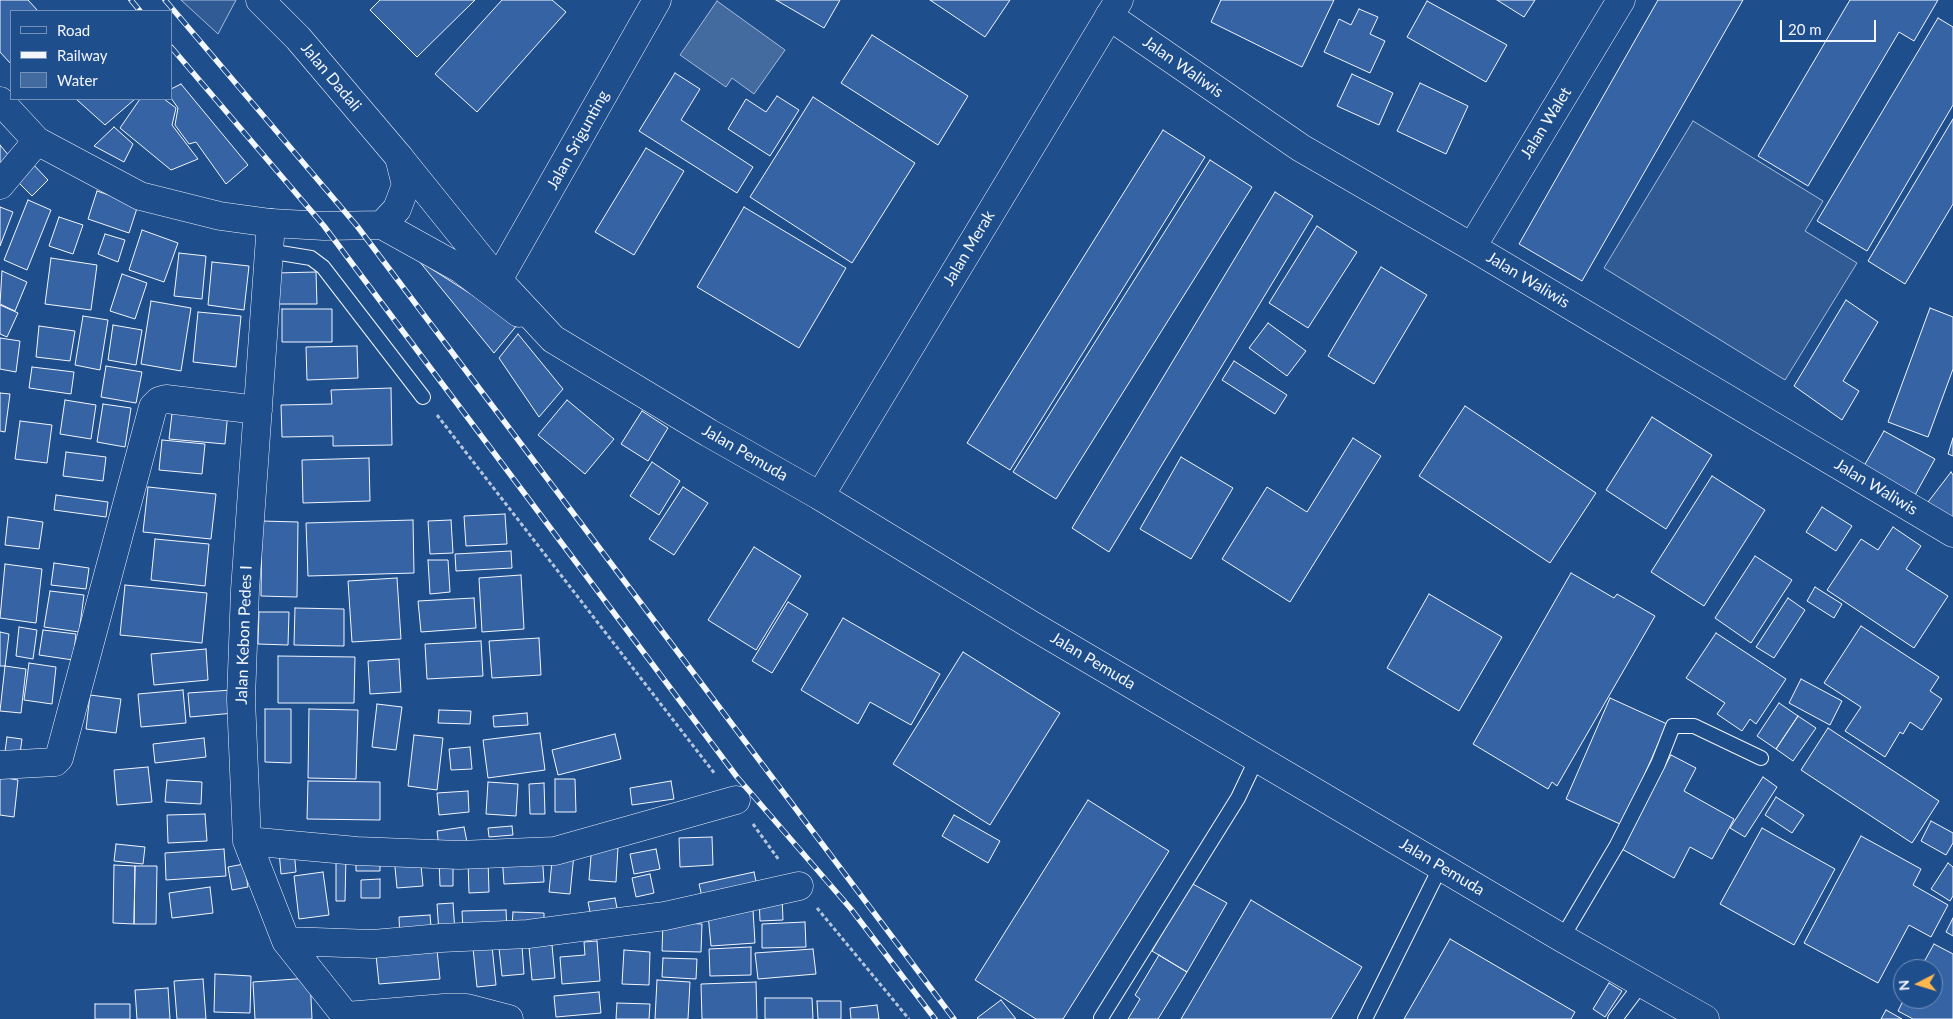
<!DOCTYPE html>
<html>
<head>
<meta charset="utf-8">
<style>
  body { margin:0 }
  #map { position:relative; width:1953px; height:1019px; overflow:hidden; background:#1f4e8c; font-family:Lato,sans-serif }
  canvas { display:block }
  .legend { position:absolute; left:10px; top:10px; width:162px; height:90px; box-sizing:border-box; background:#1f4e8c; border:1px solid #7391ba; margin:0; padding:6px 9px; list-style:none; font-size:15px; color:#f2f6ff }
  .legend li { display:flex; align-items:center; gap:10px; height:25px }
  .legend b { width:25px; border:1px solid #7391ba }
  .north { position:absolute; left:1893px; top:959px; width:50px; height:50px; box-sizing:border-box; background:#1f4e8c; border:1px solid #7391ba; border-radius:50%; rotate:265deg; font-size:14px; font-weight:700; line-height:20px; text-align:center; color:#f2f6ff }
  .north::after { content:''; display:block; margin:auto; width:18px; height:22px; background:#ffb74d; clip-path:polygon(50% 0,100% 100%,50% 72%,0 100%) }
  .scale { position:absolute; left:1780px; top:20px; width:96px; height:22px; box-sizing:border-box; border:2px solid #f2f6ff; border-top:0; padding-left:6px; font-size:15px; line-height:18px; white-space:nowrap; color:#f2f6ff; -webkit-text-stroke:4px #1f4e8c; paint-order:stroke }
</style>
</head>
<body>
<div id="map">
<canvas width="1953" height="1019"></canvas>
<ul class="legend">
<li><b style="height:6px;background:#1f4e8c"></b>Road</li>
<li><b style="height:6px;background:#f2f6ff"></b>Railway</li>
<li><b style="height:14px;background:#446ba0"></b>Water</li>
</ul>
<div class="north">N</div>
<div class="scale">20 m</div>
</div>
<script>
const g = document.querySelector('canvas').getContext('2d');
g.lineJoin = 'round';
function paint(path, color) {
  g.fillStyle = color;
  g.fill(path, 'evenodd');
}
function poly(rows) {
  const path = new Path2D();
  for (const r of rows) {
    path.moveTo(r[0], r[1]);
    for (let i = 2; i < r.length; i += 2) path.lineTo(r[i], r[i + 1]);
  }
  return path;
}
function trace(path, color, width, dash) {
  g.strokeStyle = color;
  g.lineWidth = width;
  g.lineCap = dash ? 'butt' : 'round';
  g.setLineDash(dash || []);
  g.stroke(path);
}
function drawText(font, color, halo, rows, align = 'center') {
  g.font = font + ' Lato,sans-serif';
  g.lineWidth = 4;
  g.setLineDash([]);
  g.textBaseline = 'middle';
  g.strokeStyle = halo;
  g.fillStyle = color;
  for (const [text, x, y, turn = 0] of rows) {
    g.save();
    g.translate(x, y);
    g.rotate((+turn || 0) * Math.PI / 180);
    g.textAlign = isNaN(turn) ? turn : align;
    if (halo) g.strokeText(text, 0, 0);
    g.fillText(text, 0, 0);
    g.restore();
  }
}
const built = poly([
  [181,0,236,0,218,34,181,0],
  [1693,121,1823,201,1805,231,1857,263,1785,380,1604,268,1693,121]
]);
paint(built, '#305b95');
trace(built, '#a8bbd7', 1);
const water = poly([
  [717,1,785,50,754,94,732,78,726,87,680,55,717,1]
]);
paint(water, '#446ba0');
trace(water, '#a8bbd7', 1);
const building = poly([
  [0,0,28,0,38,11,11,11,11,64,0,52,0,0],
  [380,0,475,0,417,57,370,10,380,0],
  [502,0,552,0,566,12,477,112,435,74,502,0],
  [776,0,840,0,824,28,776,0],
  [930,0,1010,0,985,37,930,0],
  [1221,0,1334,0,1302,67,1211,22,1221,0],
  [1497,0,1535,0,1524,17,1497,0],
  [1658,0,1743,0,1582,281,1519,244,1658,0],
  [1850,0,1938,0,1914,41,1899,32,1808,186,1758,156,1850,0],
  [1427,1,1507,45,1486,82,1407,37,1427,1],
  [1359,9,1378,17,1370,34,1385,41,1370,73,1324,52,1339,19,1351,25,1359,9],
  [1938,18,1953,27,1953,105,1867,251,1817,221,1938,18],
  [872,35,968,96,938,145,841,83,872,35],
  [675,73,700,89,681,120,753,167,737,193,639,131,675,73],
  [1352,74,1393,93,1379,125,1337,106,1352,74],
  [1420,83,1468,106,1446,154,1397,131,1420,83],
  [181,84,248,165,226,184,196,142,189,144,175,125,178,108,171,98,171,89,181,84],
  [777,96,799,110,770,156,728,129,746,99,766,112,777,96],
  [813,97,915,163,852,263,750,197,813,97],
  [76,99,135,99,105,125,76,99],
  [140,99,164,99,176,108,172,125,198,159,171,170,120,128,140,99],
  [1953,119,1953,204,1905,284,1868,261,1953,119],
  [114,127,133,144,124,162,94,146,114,127],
  [1163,130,1205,157,1010,470,967,443,1163,130],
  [0,145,10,157,0,165,0,145],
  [646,148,684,171,634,255,595,232,646,148],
  [1210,160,1252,187,1056,499,1013,472,1210,160],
  [30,161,48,180,32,196,13,177,30,161],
  [97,191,138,205,129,233,88,219,97,191],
  [1275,192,1313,216,1109,552,1072,528,1275,192],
  [28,200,51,210,27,270,4,260,28,200],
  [0,207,13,212,0,246,0,207],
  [744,207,846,268,799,348,697,287,744,207],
  [59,217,83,225,73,254,49,246,59,217],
  [1317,226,1357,252,1308,328,1269,303,1317,226],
  [142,230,178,243,164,282,129,270,142,230],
  [105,234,125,240,118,262,98,254,105,234],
  [179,253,206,256,202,299,174,296,179,253],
  [51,258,97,265,91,310,45,304,51,258],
  [419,261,518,324,494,353,419,261],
  [212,262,249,266,244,310,208,305,212,262],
  [1381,267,1427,295,1374,384,1328,356,1381,267],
  [2,271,27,282,15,311,0,304,2,271],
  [316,272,317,304,277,304,276,273,316,272],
  [122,274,147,283,135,319,110,311,122,274],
  [1846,300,1878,322,1843,381,1859,391,1842,420,1794,386,1846,300],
  [151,301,191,308,181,371,141,364,151,301],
  [0,305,18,313,7,337,0,334,0,305],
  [1930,308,1953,317,1953,369,1928,437,1888,422,1930,308],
  [282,309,332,309,332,342,282,342,282,309],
  [198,312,241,316,236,367,193,362,198,312],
  [83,316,108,320,100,370,75,365,83,316],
  [1268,323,1306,351,1287,376,1249,348,1268,323],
  [113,325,142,330,136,365,108,360,113,325],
  [39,326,75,331,70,361,36,357,39,326],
  [518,334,563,389,539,417,499,358,518,334],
  [0,338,20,341,16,372,0,369,0,338],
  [357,346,358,378,307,380,306,347,357,346],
  [1234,361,1287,395,1275,414,1222,380,1234,361],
  [106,366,142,372,136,403,101,397,106,366],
  [32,367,74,372,71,394,29,388,32,367],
  [391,388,392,445,333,446,333,436,282,437,281,405,332,404,331,390,391,388],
  [0,393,10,394,5,432,0,431,0,393],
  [65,400,96,405,91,439,60,434,65,400],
  [567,400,614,439,585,474,538,435,567,400],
  [103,404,131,408,125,447,97,442,103,404],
  [173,405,228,411,225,444,169,439,173,405],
  [1465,406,1596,493,1550,563,1419,476,1465,406],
  [642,411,668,428,648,461,621,444,642,411],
  [1652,417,1712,455,1666,529,1606,490,1652,417],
  [20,421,52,425,47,463,15,459,20,421],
  [1884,431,1935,459,1915,495,1864,466,1884,431],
  [1353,438,1381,456,1290,602,1222,559,1267,487,1307,512,1353,438],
  [1953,438,1953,456,1948,454,1953,438],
  [162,440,205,444,202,474,159,470,162,440],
  [66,452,106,457,103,481,63,476,66,452],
  [1181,457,1233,488,1191,559,1140,529,1181,457],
  [369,458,370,501,303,503,302,460,369,458],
  [652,462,680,481,659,515,630,496,652,462],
  [1951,472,1953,475,1953,529,1922,510,1951,472],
  [1712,476,1765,510,1704,606,1651,572,1712,476],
  [148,487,216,494,211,539,143,532,148,487],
  [683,487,708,503,674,555,649,539,683,487],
  [56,495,108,502,106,517,54,510,56,495],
  [1822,507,1852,526,1836,551,1806,532,1822,507],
  [505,514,507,544,466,546,464,516,505,514],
  [8,517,43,522,39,549,5,545,8,517],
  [413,520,414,573,308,576,306,523,413,520],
  [451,520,453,553,430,554,428,521,451,520],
  [262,521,298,522,297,597,261,596,262,521],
  [1893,527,1921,546,1906,569,1948,596,1914,648,1827,590,1861,539,1878,550,1893,527],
  [155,539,209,544,205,586,151,580,155,539],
  [754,547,801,576,756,650,708,620,754,547],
  [511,551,512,568,456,571,455,554,511,551],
  [1755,556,1792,580,1751,643,1715,618,1755,556],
  [428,560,448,560,450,592,430,594,428,560],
  [54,563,89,568,86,589,51,585,54,563],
  [5,564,42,569,36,623,0,618,5,564],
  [1571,573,1614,598,1617,594,1655,616,1557,786,1552,782,1548,789,1473,744,1571,573],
  [521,575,524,629,482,632,479,578,521,575],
  [397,578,401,639,352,642,348,581,397,578],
  [125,585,207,593,202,643,120,635,125,585],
  [1815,587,1842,604,1834,618,1807,601,1815,587],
  [50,591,84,595,79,632,44,627,50,591],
  [1429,594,1502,637,1459,711,1387,668,1429,594],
  [474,598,476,628,421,632,418,601,474,598],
  [1788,598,1805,610,1774,658,1756,647,1788,598],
  [788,602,808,614,772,673,752,661,788,602],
  [295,608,344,609,344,646,294,645,295,608],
  [259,612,289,612,288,645,258,644,259,612],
  [843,618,940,674,911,725,870,702,858,724,801,690,843,618],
  [1861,626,1939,677,1930,691,1942,699,1922,730,1910,722,1903,734,1900,732,1885,757,1845,731,1861,707,1824,683,1861,626],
  [19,627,37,630,33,659,16,656,19,627],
  [43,630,76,634,73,660,39,655,43,630],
  [0,632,9,634,5,666,0,666,0,632],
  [1716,633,1786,679,1756,724,1750,719,1742,731,1717,714,1725,703,1686,678,1716,633],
  [539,638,541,675,492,678,489,641,539,638],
  [481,641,483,676,427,679,425,644,481,641],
  [206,649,208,680,154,685,151,654,206,649],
  [963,652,1060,713,990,825,893,764,963,652],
  [278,656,355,657,354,703,278,703,278,656],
  [399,659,401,692,370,694,368,661,399,659],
  [29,663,56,667,52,704,24,700,29,663],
  [5,666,26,669,21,713,0,711,5,666],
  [1801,679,1842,701,1830,725,1789,703,1801,679],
  [183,690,186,723,141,727,138,694,183,690],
  [232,690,234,713,190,717,188,693,232,690],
  [90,695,121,699,116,733,86,729,90,695],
  [1610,698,1667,724,1622,825,1566,799,1610,698],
  [1779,703,1798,716,1776,749,1757,736,1779,703],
  [377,704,402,707,396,750,372,747,377,704],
  [265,709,291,709,291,763,265,762,265,709],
  [309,709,358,710,356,779,308,778,309,709],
  [439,710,471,711,470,724,438,723,439,710],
  [527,713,528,725,494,727,493,716,527,713],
  [1798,716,1816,728,1793,761,1776,749,1798,716],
  [1828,728,1939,801,1912,843,1801,770,1828,728],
  [540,733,545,770,488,778,483,740,540,733],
  [615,734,621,759,558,775,552,750,615,734],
  [414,735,443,738,437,790,408,786,414,735],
  [7,737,22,739,19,761,4,759,7,737],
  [204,738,206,757,155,763,153,744,204,738],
  [470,747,472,769,451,770,449,749,470,747],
  [1671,755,1696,768,1684,791,1734,819,1712,859,1690,847,1674,878,1620,848,1671,755],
  [148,767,152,802,117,805,114,770,148,767],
  [0,777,18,780,14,817,0,815,0,777],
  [1763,777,1777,787,1745,837,1730,828,1763,777],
  [555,779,575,779,576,812,555,812,555,779],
  [167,780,202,782,201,804,165,802,167,780],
  [308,781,380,782,380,820,307,819,308,781],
  [671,781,674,799,632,805,630,788,671,781],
  [488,782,518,784,516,816,486,814,488,782],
  [544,783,545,814,530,814,529,784,544,783],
  [468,791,469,812,439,815,437,793,468,791],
  [1776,797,1804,815,1792,833,1765,815,1776,797],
  [1088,800,1169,851,1063,1019,1036,1019,975,980,1088,800],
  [205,814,207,841,168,843,167,815,205,814],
  [954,815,1000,841,988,863,942,836,954,815],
  [1931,821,1953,833,1953,843,1946,855,1921,841,1931,821],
  [512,826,513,835,489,837,488,828,512,826],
  [464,827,467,842,439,847,437,831,464,827],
  [1762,828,1835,869,1794,945,1720,904,1762,828],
  [1861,836,1921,869,1913,885,1948,905,1931,937,1909,925,1878,983,1804,943,1861,836],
  [712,837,713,865,680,867,679,838,712,837],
  [116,844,145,847,143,864,114,861,116,844],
  [592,844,618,847,616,882,589,880,592,844],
  [224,849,226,876,166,880,165,853,224,849],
  [656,849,660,869,634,874,630,854,656,849],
  [294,850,296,872,281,874,279,851,294,850],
  [553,851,574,854,570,894,549,892,553,851],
  [542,853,544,882,504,884,502,855,542,853],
  [336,854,346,854,345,901,336,901,336,854],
  [356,855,380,855,380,871,356,871,356,855],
  [420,855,423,886,397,888,394,857,420,855],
  [439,858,453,858,453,886,440,886,439,858],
  [488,860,489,892,469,893,468,861,488,860],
  [1948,863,1953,867,1953,896,1950,901,1931,889,1948,863],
  [244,864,248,887,232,890,228,867,244,864],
  [114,865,135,866,134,924,113,923,114,865],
  [135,866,157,866,156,924,134,924,135,866],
  [323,872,329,915,299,919,294,876,323,872],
  [754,872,757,886,702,897,699,884,754,872],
  [650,874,654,893,636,897,632,878,650,874],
  [380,879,380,898,361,898,361,880,380,879],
  [1191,883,1227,903,1187,972,1152,951,1191,883],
  [210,887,213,913,172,918,169,893,210,887],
  [782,896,783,920,760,921,759,897,782,896],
  [615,898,619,918,592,922,588,902,615,898],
  [1251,900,1362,967,1331,1019,1181,1019,1251,900],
  [453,903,455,932,439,933,437,904,453,903],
  [506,910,507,931,463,931,462,911,506,910],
  [753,910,755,943,711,946,708,914,753,910],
  [513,912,544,913,544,928,512,927,513,912],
  [430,915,432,937,400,939,399,917,430,915],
  [1953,918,1953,936,1946,932,1953,918],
  [663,922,702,924,701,952,662,951,663,922],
  [805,922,806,947,762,948,762,924,805,922],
  [1450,939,1575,1012,1571,1019,1404,1019,1450,939],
  [597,941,600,981,562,984,560,957,585,955,584,942,597,941],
  [1934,944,1953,954,1953,1019,1913,1019,1898,1011,1904,999,1933,999,1933,969,1920,969,1934,944],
  [552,945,555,978,532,980,529,947,552,945],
  [492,946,496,985,477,987,473,948,492,946],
  [522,946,524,974,502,976,499,948,522,946],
  [751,947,751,975,710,976,709,949,751,947],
  [813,949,816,974,758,979,755,953,813,949],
  [437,950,440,979,379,984,376,955,437,950],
  [624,950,650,952,649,985,622,984,624,950],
  [1159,955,1187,972,1158,1019,1128,1019,1140,999,1135,995,1159,955],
  [663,958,697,959,696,979,662,977,663,958],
  [215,974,251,976,250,1013,214,1012,215,974],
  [310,978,312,1019,255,1019,253,982,310,978],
  [203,979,206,1019,177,1019,174,981,203,979],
  [657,980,690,982,688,1019,655,1019,657,980],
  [756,982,757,1019,702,1019,701,984,756,982],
  [1609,983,1622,991,1605,1017,1593,1009,1609,983],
  [168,988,170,1019,137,1019,135,990,168,988],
  [599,992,601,1013,556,1017,554,996,599,992],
  [765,998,812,998,813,1019,765,1019,765,998],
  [1001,1000,1016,1019,978,1019,977,1018,1001,1000],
  [817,1001,841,1001,841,1019,818,1019,817,1001],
  [617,1003,650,1004,649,1019,616,1019,617,1003],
  [95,1004,130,1004,130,1019,95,1019,95,1004],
  [877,1005,879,1019,851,1019,850,1008,877,1005],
  [1886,1010,1902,1019,1881,1019,1886,1010]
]);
paint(building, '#3563a3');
trace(building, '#f2f6ff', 1);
const lane = poly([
  [268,251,311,258,323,267,423,397],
  [1562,938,1617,845,1658,764,1673,726,1694,726,1761,758],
  [1101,1018,1238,798,1257,758],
  [1365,1019,1441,866],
  [1615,1019,1642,983]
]);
const street = poly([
  [1109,16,1301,148,1472,247,1953,533],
  [0,185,37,141],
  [271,223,245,590,241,699,247,841,286,941,348,1019],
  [1472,247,1621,0],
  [498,280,657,0],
  [0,765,55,762,59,758,153,407,159,401,166,399,258,410],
  [247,841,357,851,459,855,555,851,736,800],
  [286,941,373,944,441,938,528,934,665,916,799,886],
  [346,1016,444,1008,467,1008,509,1019]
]);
const secondary = poly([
  [0,101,37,141,140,196,220,216,271,223,324,226,382,225,461,269,519,313],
  [382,225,397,209,406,185,399,157],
  [820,496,1119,0]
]);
const primary = poly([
  [260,0,298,38,399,157,498,280,553,339,709,433,820,496,1033,626,1562,938,1705,1019]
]);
trace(lane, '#f2f6ff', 16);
trace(street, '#f2f6ff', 29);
trace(secondary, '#f2f6ff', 29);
trace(primary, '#f2f6ff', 29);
trace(poly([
  [437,415,715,774],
  [753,824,779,860],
  [817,908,909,1019]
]), '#b3c4dc', 3, [4, 2.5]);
trace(lane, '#1f4e8c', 14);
trace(street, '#1f4e8c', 28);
trace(secondary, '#1f4e8c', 28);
trace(primary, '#1f4e8c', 28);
const rail = poly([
  [131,0,140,11],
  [165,0,357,226,954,1019],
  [171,47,324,226,737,777,851,909,935,1019]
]);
trace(rail, '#f2f6ff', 5.5);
trace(rail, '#1f4e8c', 4, [11]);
drawText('16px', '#f2f6ff', '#1f4e8c', [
  ["Jalan Waliwis",1183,67,35],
  ["Jalan Dadali",331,77,50],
  ["Jalan Walet",1546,123,-58],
  ["Jalan Srigunting",578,140,-61],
  ["Jalan Merak",969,248,-59],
  ["Jalan Waliwis",1528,280,31],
  ["Jalan Pemuda",745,453,30],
  ["Jalan Waliwis",1876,487,31],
  ["Jalan Kebon Pedes I",244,635,-88],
  ["Jalan Pemuda",1093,661,31],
  ["Jalan Pemuda",1442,867,31]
]);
</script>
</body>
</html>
